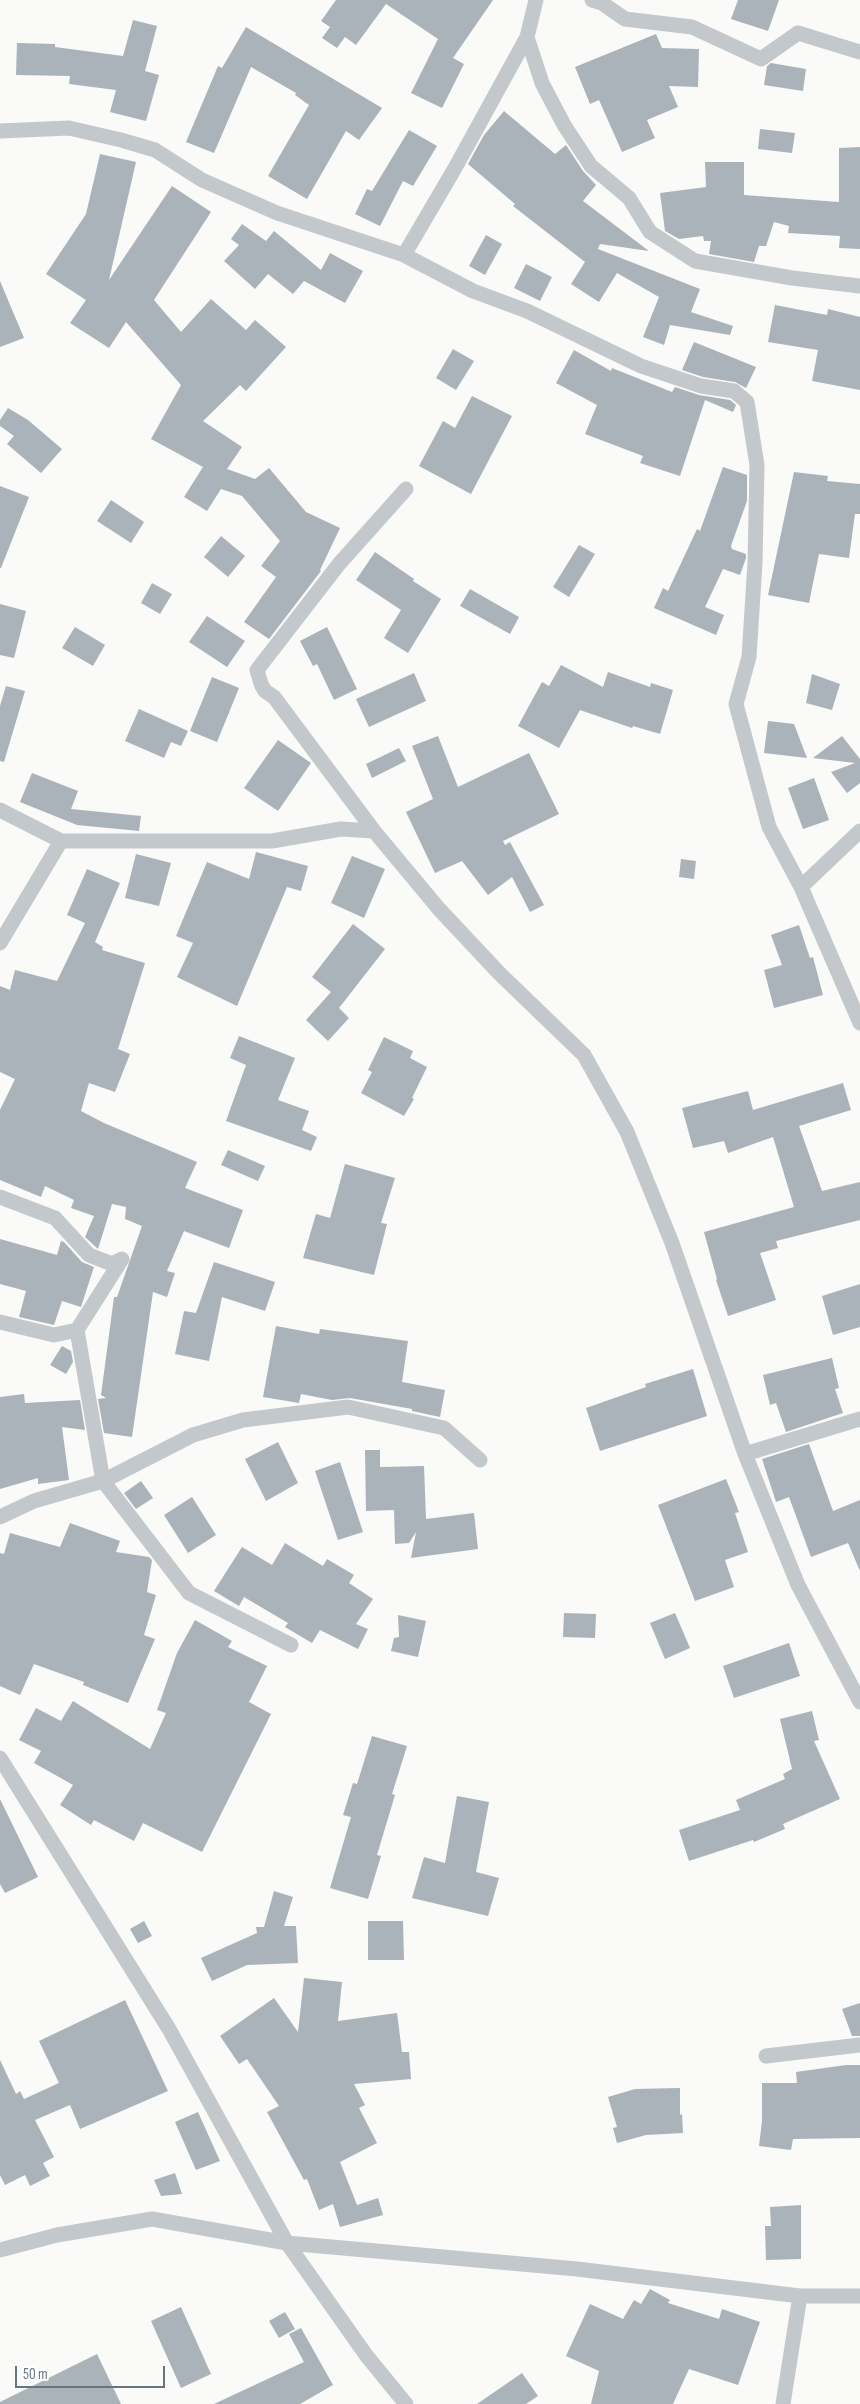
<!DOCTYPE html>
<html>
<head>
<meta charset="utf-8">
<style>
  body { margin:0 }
  #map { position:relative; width:860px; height:2404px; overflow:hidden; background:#fafaf8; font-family:"Sofia Sans Condensed",sans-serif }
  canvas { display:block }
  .scale { position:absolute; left:15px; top:2366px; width:150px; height:22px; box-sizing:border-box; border:2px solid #657683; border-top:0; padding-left:6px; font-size:15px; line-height:18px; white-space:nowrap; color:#657683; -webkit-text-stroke:4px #fff; paint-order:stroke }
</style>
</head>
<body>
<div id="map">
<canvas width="860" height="2404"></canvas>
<div class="scale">50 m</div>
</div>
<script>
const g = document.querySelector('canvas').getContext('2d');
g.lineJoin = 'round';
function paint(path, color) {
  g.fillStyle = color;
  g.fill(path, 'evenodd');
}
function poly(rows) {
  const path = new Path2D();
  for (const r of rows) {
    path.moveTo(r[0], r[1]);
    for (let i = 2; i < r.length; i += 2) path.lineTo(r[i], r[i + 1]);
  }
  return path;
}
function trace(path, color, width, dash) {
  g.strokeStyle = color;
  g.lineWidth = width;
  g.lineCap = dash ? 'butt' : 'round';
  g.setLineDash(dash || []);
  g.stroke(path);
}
paint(poly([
  [336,0,493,0,453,58,464,64,442,108,411,93,438,39,386,4,356,45,345,37,337,48,322,38,330,27,321,21],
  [738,0,779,0,768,31,731,19],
  [133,20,157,26,145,71,159,75,146,121,110,112,116,90,69,84,70,76,16,75,17,43,55,44,55,47,123,56],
  [246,27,382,108,359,140,346,131,307,199,268,176,309,105,295,95,296,93,251,67,214,153,186,142,218,66,222,68],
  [656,34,662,48,699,49,698,87,669,86,678,107,647,120,655,138,622,152,599,100,590,104,575,67],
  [771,63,806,69,803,91,764,85,767,66],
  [504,111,555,154,566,145,583,171,596,185,583,201,649,251,600,244,598,249,700,289,691,312,733,326,730,335,670,325,664,345,643,337,659,297,617,273,599,302,571,284,585,262,513,206,515,204,468,164,484,135],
  [760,129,795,133,792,153,758,149],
  [409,130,437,146,413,186,403,181,380,226,355,214,367,189,372,191],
  [860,147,860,249,839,248,840,236,788,233,789,226,774,222,766,246,759,246,754,262,709,254,711,241,704,241,703,236,679,239,665,231,660,193,706,187,705,162,744,162,744,195,839,202,839,148],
  [100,154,136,162,109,280,172,186,211,212,154,300,181,332,211,299,246,330,255,320,286,347,246,391,240,385,203,421,242,447,227,469,255,479,269,468,306,512,340,528,320,570,321,571,269,639,244,622,276,577,261,566,280,541,242,496,221,489,207,511,184,497,203,467,151,439,181,385,126,322,109,348,70,323,86,300,46,274,86,214],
  [242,224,266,241,274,231,321,270,330,253,363,271,345,303,304,281,293,294,268,274,255,289,224,261,239,245,231,239],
  [486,235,502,244,485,275,469,266],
  [526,264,552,277,540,301,514,288],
  [0,281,24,338,0,347],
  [775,305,827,315,828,309,860,317,860,390,812,381,818,350,768,342],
  [694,342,756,367,746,388,735,382,703,377,682,370],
  [453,349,474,361,456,390,436,378],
  [574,350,611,371,612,368,672,392,675,387,699,395,730,400,736,405,733,412,705,400,680,476,640,463,643,456,585,434,597,405,556,383],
  [472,396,512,416,471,494,419,466,443,421,455,428],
  [8,408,28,420,62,449,41,473,7,444,14,436,0,426,0,420],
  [723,467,747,475,747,501,731,546,732,549,746,554,746,558,740,575,723,569,705,607,724,615,716,635,654,608,663,588,668,591,697,529,700,531],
  [794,472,828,476,827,481,860,484,860,514,855,514,849,558,819,554,809,603,768,595],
  [0,486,29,497,1,568,0,568],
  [111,500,144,522,131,543,97,521],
  [221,536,245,556,228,577,204,557],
  [579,545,595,554,569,597,553,587],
  [375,552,414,579,413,581,441,599,408,653,384,638,401,610,356,580],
  [152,583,172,594,160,614,141,603],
  [470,589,519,617,510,634,460,606],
  [0,604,26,611,14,658,0,655],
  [207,616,245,641,227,667,189,642],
  [75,627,105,645,93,666,62,648],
  [327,627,357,689,334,700,317,664,313,666,300,641],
  [561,665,603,687,608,672,650,687,651,683,673,690,660,734,633,726,632,728,580,710,559,748,518,726,542,682,549,686],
  [414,673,426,701,369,727,356,699],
  [812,674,840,684,832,710,806,703],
  [212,677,239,688,217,742,190,731],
  [6,686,25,691,4,762,0,761,0,706],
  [139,709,188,731,181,746,171,742,164,758,125,741],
  [768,721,794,724,807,758,764,753],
  [438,736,458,787,529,753,559,814,503,841,505,845,510,842,544,905,530,912,512,877,488,895,462,861,435,873,406,812,433,799,412,746],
  [842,736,860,759,860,783,847,793,831,772,855,763,813,758],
  [278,740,311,763,278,811,244,788],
  [399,748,406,761,372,778,366,764],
  [32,773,78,791,71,809,141,816,139,831,77,825,20,802],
  [814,778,829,820,803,829,788,788],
  [256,852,308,866,301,891,287,887,237,1006,177,977,193,943,176,936,207,862,249,879],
  [136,854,171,863,159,906,125,898],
  [352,856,385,869,364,918,331,903],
  [681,859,696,861,694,879,679,877],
  [87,869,120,883,95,942,103,947,102,950,145,963,118,1049,130,1054,115,1092,89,1083,81,1111,104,1123,197,1162,185,1188,243,1210,229,1248,184,1231,167,1271,175,1273,167,1297,153,1292,132,1437,104,1433,98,1399,106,1398,101,1395,114,1297,117,1297,142,1226,125,1219,126,1207,112,1204,98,1249,85,1237,94,1216,71,1208,74,1200,45,1186,41,1197,0,1180,0,1110,15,1079,0,1072,0,986,10,990,15,970,57,981,85,923,67,915],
  [353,924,385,949,339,1008,349,1018,328,1041,306,1020,331,992,312,977],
  [799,925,810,958,813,957,823,995,774,1008,764,970,782,965,771,935],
  [239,1036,295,1058,278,1100,309,1111,302,1130,317,1137,311,1151,226,1121,246,1065,230,1058],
  [384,1037,413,1051,410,1058,427,1067,412,1098,414,1099,404,1116,361,1093,372,1072,368,1070],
  [843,1083,851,1110,799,1126,822,1191,860,1182,860,1220,776,1241,778,1248,760,1253,776,1300,728,1316,716,1280,717,1279,704,1232,794,1207,773,1137,728,1153,724,1141,693,1148,682,1108,748,1091,753,1110],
  [228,1150,265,1166,258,1181,221,1165],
  [345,1164,395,1178,381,1223,387,1224,374,1275,303,1258,316,1214,330,1218],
  [0,1239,57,1255,61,1241,64,1242,82,1262,94,1267,81,1307,62,1301,54,1325,19,1317,26,1291,0,1284],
  [214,1262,275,1282,265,1311,222,1297,209,1361,175,1354,184,1311,196,1313],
  [860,1284,860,1327,833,1335,822,1296],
  [276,1326,319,1334,320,1329,408,1341,402,1382,445,1390,440,1417,412,1411,412,1409,350,1398,332,1400,301,1394,299,1403,263,1397],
  [62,1346,71,1351,73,1362,66,1374,50,1365],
  [832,1358,839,1388,835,1389,843,1413,786,1432,776,1403,770,1405,763,1375],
  [693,1369,707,1416,600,1451,586,1408,646,1387,645,1384],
  [24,1394,25,1403,80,1400,85,1430,62,1427,69,1480,38,1484,38,1478,0,1489,0,1397],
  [278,1442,298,1483,266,1501,245,1459],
  [809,1444,833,1511,860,1500,860,1571,848,1543,811,1557,789,1497,776,1502,762,1459],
  [365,1450,380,1450,380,1467,424,1466,426,1519,474,1513,478,1549,411,1558,416,1532,409,1543,395,1544,394,1510,366,1511],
  [340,1462,363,1532,338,1540,315,1471],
  [726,1479,739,1512,735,1513,748,1552,725,1560,734,1587,695,1601,658,1505],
  [141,1481,153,1498,136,1509,124,1493],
  [192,1497,216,1535,188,1553,164,1515],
  [70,1523,120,1541,116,1552,149,1557,152,1560,147,1592,156,1595,144,1635,155,1639,128,1703,83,1685,84,1682,34,1664,20,1695,0,1686,0,1553,4,1554,10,1533,60,1547],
  [285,1543,323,1566,327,1559,354,1575,349,1583,373,1599,356,1624,368,1629,358,1649,320,1630,312,1643,285,1627,288,1623,244,1597,239,1606,214,1591,242,1547,272,1565],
  [564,1613,596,1614,595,1638,563,1637],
  [675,1613,690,1648,665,1659,650,1623],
  [398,1615,426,1621,418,1657,391,1651,394,1638,399,1637],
  [195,1620,232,1641,228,1647,267,1666,249,1702,271,1714,202,1852,143,1823,134,1841,94,1820,91,1825,60,1805,73,1785,34,1763,41,1751,19,1740,36,1708,61,1721,73,1701,150,1749,166,1713,157,1710,177,1653],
  [789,1643,800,1676,734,1698,723,1666],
  [812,1711,819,1740,814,1741,840,1799,783,1824,785,1829,754,1842,753,1840,689,1861,679,1830,740,1810,736,1800,785,1779,783,1774,792,1769,780,1719],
  [372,1736,407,1746,392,1794,395,1795,377,1855,381,1856,368,1899,330,1888,351,1817,343,1815,353,1783,357,1784],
  [457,1796,489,1802,476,1872,499,1878,488,1916,412,1898,424,1857,445,1863],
  [0,1799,38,1877,5,1893,0,1884],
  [274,1891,293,1897,284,1926,296,1926,298,1963,247,1965,212,1981,201,1958,257,1933,256,1927,264,1927],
  [144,1921,152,1936,138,1943,130,1929],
  [368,1921,403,1921,404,1960,368,1960],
  [304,1978,342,1982,338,2021,397,2013,402,2052,409,2052,411,2079,354,2084,365,2105,359,2108,377,2143,340,2162,357,2205,378,2198,383,2215,340,2227,333,2204,319,2210,307,2179,304,2180,267,2112,279,2106,247,2059,239,2064,220,2036,274,1998,298,2032],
  [125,2000,168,2091,80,2129,70,2105,35,2120,54,2157,43,2163,50,2176,30,2186,25,2175,5,2185,0,2175,0,2060,16,2094,20,2091,24,2099,59,2083,39,2041],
  [860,2003,860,2036,852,2036,842,2009],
  [846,2065,860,2065,860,2138,793,2139,791,2150,759,2146,762,2121,762,2083,797,2083,796,2072],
  [680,2088,680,2115,682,2114,683,2133,646,2135,617,2143,613,2128,617,2127,608,2097,635,2089],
  [198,2112,220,2161,196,2170,175,2122],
  [175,2173,182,2194,161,2196,154,2180],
  [801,2205,801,2259,766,2260,765,2226,771,2226,770,2207],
  [650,2289,670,2300,668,2303,719,2319,722,2309,760,2322,738,2385,689,2369,673,2404,591,2404,599,2371,566,2356,590,2304,623,2319,634,2300,641,2304],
  [181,2307,211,2374,181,2388,151,2321],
  [285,2312,295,2329,279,2338,269,2321],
  [301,2328,333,2385,300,2404,214,2404,304,2362,289,2334],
  [97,2354,121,2404,0,2404,0,2402],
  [522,2373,538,2396,526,2404,477,2404]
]), '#aab3b9');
trace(poly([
  [592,0,602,3,625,19,692,27,761,59,798,33,860,52],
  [527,37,542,83,564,125,591,166,629,198,650,232,695,261,792,278,860,286],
  [0,131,69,128,121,140,155,150,202,180,277,213,404,255,473,291,527,311,641,366,701,386,734,391,747,402,757,465,755,563,749,657,736,704,769,827,801,887,860,1023],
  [404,255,455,168,527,37,536,0],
  [406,489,339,564,257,670,261,684,265,691,274,697,374,831,439,909,499,973,584,1055,627,1132,672,1243,745,1454,798,1585,860,1702],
  [0,810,61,841,272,841,341,829,374,831],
  [801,887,860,831],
  [0,943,61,841],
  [0,1197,55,1218,89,1255,112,1264,122,1259,77,1330,103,1481,189,1593,291,1645],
  [0,1322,54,1335,77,1330],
  [745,1454,860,1419],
  [0,1517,34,1501,103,1481,193,1435,243,1420,348,1407,444,1428,480,1460],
  [0,1758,169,2029,287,2243,366,2355,406,2404],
  [766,2056,860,2045],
  [0,2250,57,2235,152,2219,287,2243,577,2269,800,2296,860,2296],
  [783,2404,800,2296]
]), '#c3c8cc', 15);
</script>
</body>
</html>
